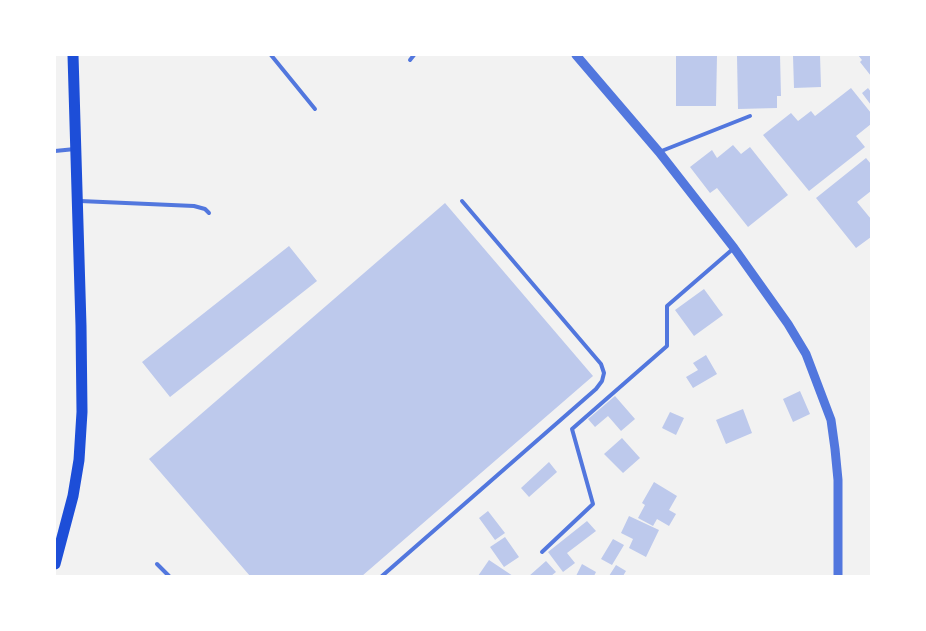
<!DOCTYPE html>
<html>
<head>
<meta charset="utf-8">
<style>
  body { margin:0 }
  #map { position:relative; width:926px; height:631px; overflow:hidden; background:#f2f2f2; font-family:Arial,sans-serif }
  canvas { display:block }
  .frame { position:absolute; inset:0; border:56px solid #fff; pointer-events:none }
</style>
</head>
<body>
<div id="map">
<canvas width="926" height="631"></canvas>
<div class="frame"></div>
</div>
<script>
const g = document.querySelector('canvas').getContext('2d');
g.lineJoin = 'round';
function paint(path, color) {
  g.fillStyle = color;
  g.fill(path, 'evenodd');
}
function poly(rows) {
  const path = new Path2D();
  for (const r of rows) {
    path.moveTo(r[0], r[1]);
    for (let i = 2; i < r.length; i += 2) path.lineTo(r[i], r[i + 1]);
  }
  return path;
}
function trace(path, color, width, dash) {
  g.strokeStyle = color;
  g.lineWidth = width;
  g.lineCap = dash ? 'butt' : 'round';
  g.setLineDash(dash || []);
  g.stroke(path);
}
paint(poly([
  [780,55,781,96,777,96,777,108,738,109,737,56],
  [820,55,821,87,794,88,793,56],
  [858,55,871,55,871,76,860,62,862,60],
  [676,56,717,56,716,106,676,106],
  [851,88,871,113,871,124,856,136,865,147,809,191,763,135,791,113,798,121,811,111,815,116],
  [868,88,871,92,871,105,862,93],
  [733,145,741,154,750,147,788,195,748,227,717,188,710,193,690,167,712,150,717,158],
  [866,158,871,164,871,191,857,202,871,219,871,237,856,248,816,198],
  [445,203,593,376,362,576,250,576,149,459],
  [289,246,317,281,170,397,142,362],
  [704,289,723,315,694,336,675,310],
  [706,355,717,374,693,388,686,377,698,370,693,363],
  [800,391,810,414,793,422,783,399],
  [615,396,635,419,621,431,608,416,595,427,588,419],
  [743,409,752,433,726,444,716,420],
  [670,412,684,418,676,435,662,428],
  [622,438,640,458,623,473,604,454],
  [549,462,557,472,529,497,521,488],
  [654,482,677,496,669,510,676,514,669,526,657,519,653,526,638,518,645,505,642,503],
  [488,511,505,533,495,540,479,518],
  [629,516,659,530,646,557,629,548,633,539,621,533],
  [587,521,596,531,567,553,575,563,563,572,548,552],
  [505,537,519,557,504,567,490,547],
  [613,539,624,545,612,565,601,559],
  [489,560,513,576,478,576],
  [546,561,556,572,551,576,529,576],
  [582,564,596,572,594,576,576,576],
  [616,565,626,571,623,576,609,576]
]), '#bdc9ec');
trace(poly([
  [271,55,315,109],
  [410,60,414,55],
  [55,151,75,149],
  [659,152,750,116],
  [80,201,194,206,205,209,209,213],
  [542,552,593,504,572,429,667,346,667,306,734,248],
  [157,564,169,576],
  [382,576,596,389,602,381,604,373,601,364,462,201]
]), '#5277de', 4);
trace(poly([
  [576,55,659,152,734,248,788,324,806,354,831,420,835,449,838,480,838,576]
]), '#5277de', 9);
trace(poly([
  [55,564,73,496,79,460,82,412,81,326,73,55]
]), '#1d4ed8', 11);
</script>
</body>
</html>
